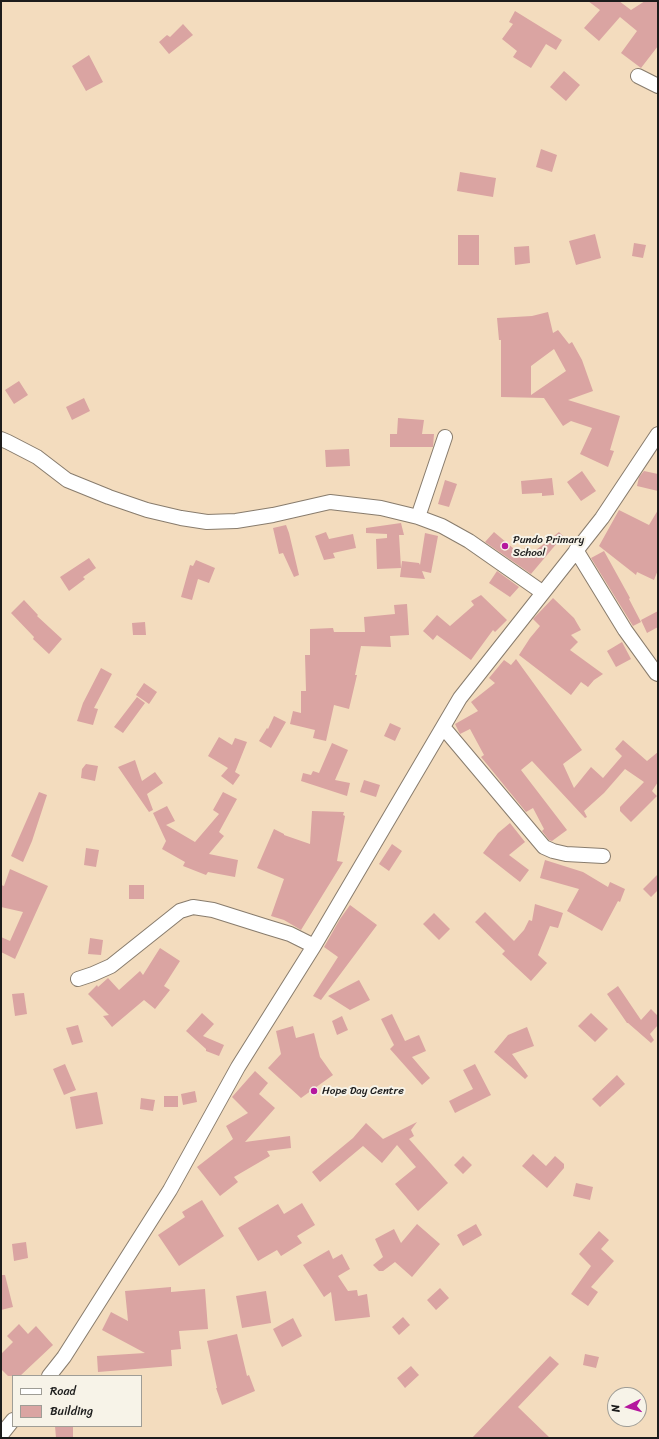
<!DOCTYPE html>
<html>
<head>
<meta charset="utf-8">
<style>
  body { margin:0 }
  #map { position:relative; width:659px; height:1439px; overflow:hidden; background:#f3dcbe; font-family:Sriracha,sans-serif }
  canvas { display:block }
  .frame { position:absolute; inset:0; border:2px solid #1c1c1c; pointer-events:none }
  .legend { position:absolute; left:12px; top:1375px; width:130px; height:52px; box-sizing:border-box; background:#f7f3e8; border:1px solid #9f9d96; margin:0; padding:5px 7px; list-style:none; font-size:12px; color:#1c1c1c }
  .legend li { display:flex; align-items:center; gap:8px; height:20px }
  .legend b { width:20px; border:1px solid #9f9d96 }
  .north { position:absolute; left:607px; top:1387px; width:40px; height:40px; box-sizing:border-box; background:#f7f3e8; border:1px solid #9f9d96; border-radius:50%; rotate:264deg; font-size:11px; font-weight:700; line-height:16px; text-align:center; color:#1c1c1c }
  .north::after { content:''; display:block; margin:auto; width:14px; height:18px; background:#b5179e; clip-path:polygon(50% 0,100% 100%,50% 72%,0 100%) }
</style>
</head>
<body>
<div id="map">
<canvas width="659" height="1439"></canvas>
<div class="frame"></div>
<ul class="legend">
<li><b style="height:5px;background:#fff"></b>Road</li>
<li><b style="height:11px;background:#daa4a2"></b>Building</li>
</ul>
<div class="north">N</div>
</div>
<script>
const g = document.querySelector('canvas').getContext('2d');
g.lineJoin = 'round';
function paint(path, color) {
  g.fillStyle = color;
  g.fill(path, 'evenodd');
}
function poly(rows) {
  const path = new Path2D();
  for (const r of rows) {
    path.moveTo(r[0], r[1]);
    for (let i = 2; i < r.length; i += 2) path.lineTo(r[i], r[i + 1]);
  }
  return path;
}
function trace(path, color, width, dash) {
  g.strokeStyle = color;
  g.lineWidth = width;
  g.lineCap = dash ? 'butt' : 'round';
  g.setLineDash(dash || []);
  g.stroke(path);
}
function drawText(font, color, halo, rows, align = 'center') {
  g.font = font + ' Sriracha,sans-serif';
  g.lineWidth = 4;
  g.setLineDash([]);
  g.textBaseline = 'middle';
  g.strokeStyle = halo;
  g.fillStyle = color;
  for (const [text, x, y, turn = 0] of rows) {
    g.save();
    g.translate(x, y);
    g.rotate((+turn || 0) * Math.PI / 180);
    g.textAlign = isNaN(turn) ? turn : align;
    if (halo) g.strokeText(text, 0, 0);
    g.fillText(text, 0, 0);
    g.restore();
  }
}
paint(poly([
  [588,1,619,1,631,10,645,1,658,1,658,46,641,68,621,53,637,31,620,17,599,41,584,28,600,10],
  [515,11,562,40,556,50,546,44,531,68,513,57,517,51,502,39,513,24,509,22],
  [183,24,193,35,169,54,159,42,167,35,170,37],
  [89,55,103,82,86,91,72,66],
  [564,71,580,85,566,101,550,87],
  [541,149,557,155,552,172,536,167],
  [460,172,496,178,493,197,457,191],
  [595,234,601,258,576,265,569,241],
  [458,235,479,235,479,265,458,265],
  [634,243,646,245,643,258,632,256],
  [529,246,530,263,515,265,514,247],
  [548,312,553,333,558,330,569,344,572,342,582,360,593,391,568,400,620,416,610,450,614,451,608,467,580,454,592,428,571,421,563,426,544,398,501,397,501,340,499,340,497,318,532,316],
  [554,349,566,371,531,395,531,366],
  [19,381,28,395,14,404,5,390],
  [84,398,90,411,72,420,66,407],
  [398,418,424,420,422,434,434,434,433,447,390,447,390,434,397,434],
  [349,449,350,466,326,467,325,450],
  [582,471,596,491,581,501,567,482],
  [644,471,658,474,658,491,637,486,639,477],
  [552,478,554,495,542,496,542,493,522,494,521,481],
  [445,480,457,484,449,507,438,504],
  [619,510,649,525,658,510,658,570,654,580,637,572,636,575,599,546],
  [401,523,404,535,399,535,401,568,377,569,376,539,387,538,387,534,366,533,366,528],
  [286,525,289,533,299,575,294,577,283,553,279,554,273,528],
  [326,532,329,539,353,534,356,548,333,553,335,558,324,560,315,536],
  [494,532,520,554,525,548,531,554,559,532,563,536,531,574,485,542],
  [425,533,438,536,431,573,422,571,425,579,400,577,402,561,419,563,420,565],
  [604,551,630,598,629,599,641,622,633,626,591,558],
  [89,558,96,568,83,577,85,579,69,591,60,577],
  [196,560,215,568,209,583,198,579,192,600,181,597,190,565,193,566],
  [497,571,519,587,510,597,489,583],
  [481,595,507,620,495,632,493,630,471,660,437,635,433,640,423,631,437,615,450,626,474,605,471,601],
  [553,598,574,618,581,630,571,635,578,642,570,650,603,674,594,680,588,687,581,682,571,695,519,655,530,638,540,626,533,619],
  [24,600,38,615,37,616,62,639,49,654,33,639,34,637,11,613],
  [407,604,409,635,390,636,391,647,361,646,355,675,357,675,349,709,334,705,326,741,313,738,315,730,290,724,293,711,301,713,301,691,306,691,305,655,310,655,310,629,333,628,334,632,365,632,364,617,395,614,394,605],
  [658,611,658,627,647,633,641,620],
  [145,622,146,635,133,635,132,623],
  [622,642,631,659,616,667,607,651],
  [516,659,582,750,563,764,574,788,591,767,603,778,622,756,615,749,623,740,647,761,658,752,658,782,652,791,657,796,631,822,620,811,620,807,644,782,625,769,604,793,584,811,587,817,585,818,532,761,521,770,567,830,552,841,549,840,542,831,544,829,533,808,526,812,481,757,484,755,470,729,460,734,455,724,478,711,471,702,495,683,489,678,504,660,511,665],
  [101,668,112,674,94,708,98,709,93,725,77,721,83,703],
  [144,683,157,692,149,704,136,695],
  [137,697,145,703,123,733,114,727],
  [274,716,286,722,271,748,259,741,267,728,268,729],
  [390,723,401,728,395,741,384,736],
  [219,737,232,745,235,738,247,742,235,772,240,775,233,785,221,776,228,768,208,756],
  [332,743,348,750,335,780,350,783,347,796,301,781,303,773,311,775,313,771,319,773],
  [135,760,142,781,155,772,163,783,147,794,153,810,149,812,118,767],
  [86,764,98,766,95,781,81,778,82,769],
  [364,780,380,785,376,797,360,792],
  [39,792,47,795,32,841,23,862,11,856],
  [223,792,237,799,219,832,224,836,209,854,238,860,235,877,208,872,206,875,183,866,185,862,162,849,166,841,153,813,167,806,175,821,166,825,195,842,219,814,213,810],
  [312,811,344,812,343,815,345,816,337,861,343,862,301,930,284,920,271,916,284,879,257,868,274,829,284,834,284,835,310,844],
  [510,823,525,842,509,855,529,870,520,882,483,853,498,833],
  [392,844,402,851,389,871,379,864],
  [86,848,99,850,96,867,84,865],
  [545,860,583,872,608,887,610,882,625,889,620,902,618,901,602,931,567,911,579,889,540,878],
  [10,869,48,886,15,959,1,952,1,937,10,941,23,912,1,907,1,885,4,886],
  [658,874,658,890,651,897,643,889],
  [129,885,144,885,144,899,129,899],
  [535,904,563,913,558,928,550,926,538,955,547,963,531,981,502,954,505,951,475,922,485,912,514,941,524,930,529,920,532,921],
  [350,905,377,925,321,1000,313,996,338,957,324,947,340,919],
  [434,913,450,929,439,940,423,924],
  [90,938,103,940,101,955,88,954],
  [160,948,180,961,164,986,170,990,155,1009,144,1000,112,1027,103,1016,109,1015,88,994,97,985,98,987,108,978,119,990,140,971,143,975],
  [359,980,370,1000,350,1010,328,996],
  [618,986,641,1020,651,1009,658,1016,658,1025,650,1034,654,1040,651,1043,628,1023,627,1023,607,994],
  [24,993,27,1014,15,1016,12,994],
  [202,1013,214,1024,203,1036,224,1045,219,1056,206,1051,206,1049,186,1031],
  [591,1013,608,1029,595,1042,578,1026],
  [392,1014,405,1041,419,1035,426,1051,412,1057,430,1078,422,1085,390,1049,394,1045,381,1019],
  [342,1016,348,1030,337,1035,332,1021],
  [78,1025,83,1042,72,1045,66,1028],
  [293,1026,296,1038,314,1033,320,1057,333,1075,301,1098,268,1068,281,1054,276,1031],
  [527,1027,534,1046,512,1054,528,1076,525,1079,494,1052,508,1035],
  [65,1064,76,1090,64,1095,53,1069],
  [475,1064,491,1095,455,1113,449,1101,473,1089,463,1070],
  [255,1071,268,1083,259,1094,275,1108,245,1142,290,1136,291,1148,267,1151,270,1156,234,1177,238,1182,220,1196,197,1167,233,1139,226,1126,248,1113,232,1097],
  [617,1075,625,1084,600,1107,592,1099],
  [195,1091,197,1102,183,1105,181,1094],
  [97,1092,103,1124,76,1129,70,1097],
  [164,1096,178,1096,178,1107,164,1107],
  [141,1098,155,1100,153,1111,140,1109],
  [417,1122,411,1130,414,1136,409,1139,448,1183,418,1211,395,1184,416,1167,397,1145,382,1163,363,1146,320,1182,312,1172,353,1138,366,1123,383,1139],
  [533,1154,546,1166,555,1156,564,1164,564,1168,547,1188,522,1166],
  [463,1156,472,1165,463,1174,454,1165],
  [576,1183,593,1187,590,1200,573,1196],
  [202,1200,224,1236,179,1266,158,1235,185,1217,182,1212],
  [302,1203,315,1225,297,1236,302,1243,281,1256,277,1250,258,1261,238,1228,278,1204,284,1214],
  [417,1224,440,1244,412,1277,395,1262,383,1271,379,1271,373,1265,383,1257,375,1239,394,1229,401,1243],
  [476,1224,482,1235,463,1246,457,1235],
  [599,1231,609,1240,601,1249,614,1261,591,1287,598,1292,588,1306,571,1294,591,1266,579,1254],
  [26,1242,28,1258,14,1261,12,1244],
  [329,1250,333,1259,342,1254,350,1269,338,1276,348,1291,357,1290,358,1296,367,1294,370,1317,335,1321,331,1292,324,1297,303,1265],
  [1,1275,5,1275,13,1307,1,1310],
  [171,1287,171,1292,205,1289,208,1329,179,1331,181,1349,171,1350,172,1366,98,1372,97,1356,145,1353,102,1330,111,1312,128,1321,125,1291],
  [440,1288,449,1298,436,1310,427,1300],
  [266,1291,271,1323,242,1328,236,1296],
  [403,1317,410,1325,399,1335,392,1327],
  [293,1318,302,1336,282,1347,273,1329],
  [19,1324,28,1334,36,1326,53,1345,20,1376,8,1376,1,1369,1,1354,13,1342,7,1336],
  [237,1334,247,1376,249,1375,255,1391,222,1405,216,1388,217,1388,207,1341],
  [585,1354,599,1357,596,1368,583,1365],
  [550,1356,559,1364,518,1407,550,1438,472,1438],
  [411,1366,419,1375,405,1388,397,1378],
  [55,1426,73,1426,73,1438,56,1438]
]), '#daa4a2');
const minor = poly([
  [638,76,658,86],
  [1,439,8,442,37,457,67,480,109,497,147,510,181,518,207,522,236,521,273,515,330,502,381,508,418,517,442,526,469,541,542,592],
  [418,517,445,437],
  [576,550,625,630,656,673,658,674],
  [443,727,544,847,553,851,566,854,603,856],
  [78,979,93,974,111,966,180,911,193,907,213,910,267,927,290,934,314,946],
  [49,1376,64,1357,170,1190,238,1067,314,946,460,698,602,518,658,434],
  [1,1435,13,1420]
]);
trace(minor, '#887c6d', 16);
trace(minor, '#fff', 14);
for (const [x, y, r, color] of [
  [505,546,4,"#b5179e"],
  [314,1091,4,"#b5179e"]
]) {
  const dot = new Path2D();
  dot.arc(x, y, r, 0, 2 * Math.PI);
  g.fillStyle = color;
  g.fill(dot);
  trace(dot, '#f7f3e8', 1.5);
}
drawText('11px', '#1c1c1c', '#f7f3e8', [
  ["Pundo Primary",513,540],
  ["School",513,553],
  ["Hope Day Centre",322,1091]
], 'left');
</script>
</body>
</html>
